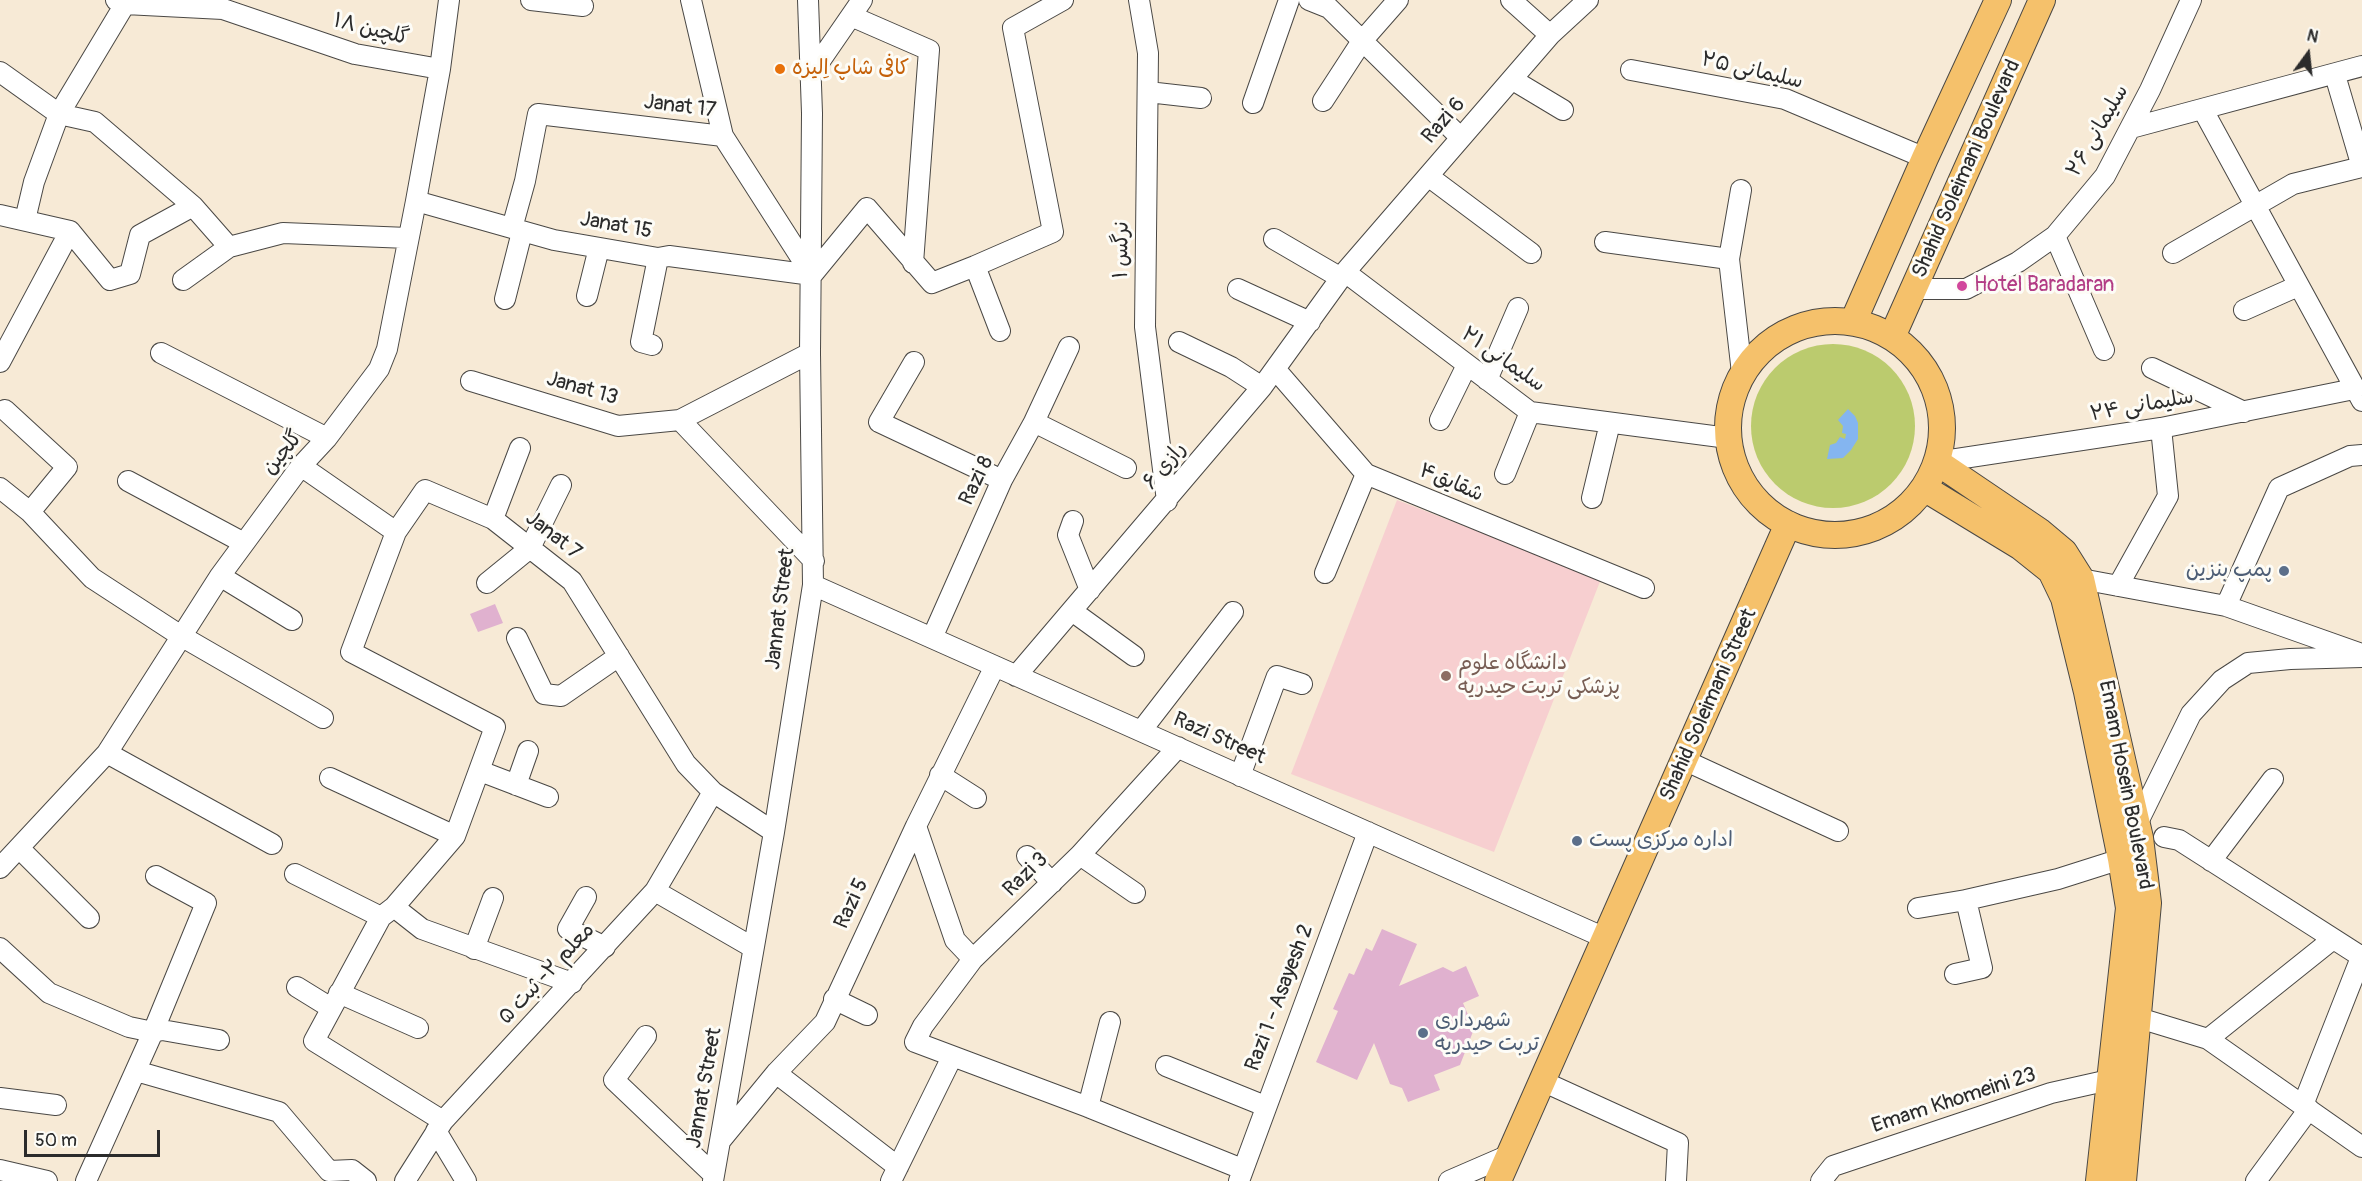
<!DOCTYPE html>
<html>
<head>
<meta charset="utf-8">
<style>
  body { margin:0 }
  #map { position:relative; width:2362px; height:1181px; overflow:hidden; background:#f7ead6; font-family:Pangolin,sans-serif }
  canvas { display:block }
  .north { position:absolute; left:2278px; top:24px; width:60px; height:60px; -webkit-text-stroke:4px #fdfcf7; paint-order:stroke; rotate:15deg; font-size:16px; font-weight:700; line-height:24px; text-align:center; color:#2b2b2b }
  .north::after { content:''; display:block; margin:auto; width:21px; height:27px; background:#2b2b2b; clip-path:polygon(50% 0,100% 100%,50% 72%,0 100%) }
  .scale { position:absolute; left:24px; top:1130px; width:136px; height:27px; box-sizing:border-box; border:3px solid #2b2b2b; border-top:0; padding-left:8px; font-size:18px; line-height:21px; white-space:nowrap; color:#2b2b2b; -webkit-text-stroke:4px #fdfcf7; paint-order:stroke }
</style>
</head>
<body>
<div id="map">
<canvas width="2362" height="1181"></canvas>
<div class="north">N</div>
<div class="scale">50 m</div>
</div>
<script>
const g = document.querySelector('canvas').getContext('2d');
g.lineJoin = 'round';
function paint(path, color) {
  g.fillStyle = color;
  g.fill(path, 'evenodd');
}
function poly(rows) {
  const path = new Path2D();
  for (const r of rows) {
    if (r.length === 3) {
      path.moveTo(r[0] + r[2], r[1]);
      path.arc(r[0], r[1], r[2], 0, 2 * Math.PI);
      continue;
    }
    path.moveTo(r[0], r[1]);
    for (let i = 2; i < r.length; i += 2) path.lineTo(r[i], r[i + 1]);
  }
  return path;
}
function trace(path, color, width, dash) {
  g.strokeStyle = color;
  g.lineWidth = width;
  g.lineCap = dash ? 'butt' : 'round';
  g.setLineDash(dash || []);
  g.stroke(path);
}
function drawText(font, color, halo, rows, align = 'center') {
  g.font = font + ' Pangolin,"Playpen Sans Arabic",sans-serif';
  g.lineWidth = 6;
  g.setLineDash([]);
  g.textBaseline = 'middle';
  g.strokeStyle = halo;
  g.fillStyle = color;
  for (const [text, x, y, turn = 0] of rows) {
    g.save();
    g.translate(x, y);
    g.rotate((+turn || 0) * Math.PI / 180);
    g.textAlign = isNaN(turn) ? turn : align;
    if (halo) g.strokeText(text, 0, 0);
    g.fillText(text, 0, 0);
    g.restore();
  }
}
paint(poly([
  [1397,500,1601,579,1494,852,1291,774]
]), '#f7cfd0');
paint(poly([
  [1833,426,82]
]), '#bbcb6e');
paint(poly([
  [1848,409,1855,416,1858,423,1858,439,1851,450,1843,458,1827,459,1830,445,1836,443,1840,437,1845,439,1846,434,1842,433,1843,426,1838,420]
]), '#84b5f0');
paint(poly([
  [495,604,503,623,478,632,470,614],
  [1382,929,1417,944,1399,986,1443,967,1453,972,1466,966,1479,996,1463,1003,1474,1029,1460,1065,1434,1075,1440,1090,1408,1102,1402,1088,1390,1084,1374,1043,1357,1080,1316,1062,1338,1011,1333,1009,1349,973,1354,975,1366,948,1372,951]
]), '#e0b1cf');
const minor = poly([
  [116,0,125,4,223,9,355,54,440,69],
  [531,0,583,6],
  [691,0,723,136,812,275],
  [1139,0,1148,53,1145,327,1167,501],
  [1309,0,1329,8,1461,138],
  [1511,0,1550,35],
  [851,16,929,50,913,263],
  [1631,70,1785,99,1925,158],
  [0,72,59,114,95,122,193,206,229,247,283,233,408,238],
  [811,74,862,0],
  [2335,75,2362,167],
  [1513,80,1563,110],
  [1148,92,1201,98],
  [1323,101,1362,41,1398,0],
  [1253,103,1289,0],
  [2203,110,2362,401],
  [2131,128,2362,66],
  [1428,176,1531,253],
  [1741,190,1729,259,1742,373],
  [416,201,554,240,658,258,669,256,812,275],
  [0,215,70,231,110,280,130,274,140,235,193,206],
  [25,220,34,182,59,114,125,4],
  [512,228,525,181,538,114,723,136],
  [2055,236,2104,350],
  [1274,239,1341,278],
  [1605,242,1729,259],
  [2173,253,2293,184,2362,167],
  [975,266,1000,331],
  [1345,272,1530,412,1728,438],
  [812,275,867,208,932,283,975,266,1053,232,1013,28,1063,0],
  [183,280,229,247],
  [1238,289,1310,322],
  [1914,289,1966,289,2018,262,2055,236,2105,176,2150,90,2191,0],
  [587,296,599,248],
  [505,299,522,232],
  [2244,310,2298,286],
  [1179,342,1231,367,1262,387],
  [652,345,641,342,658,258],
  [161,353,327,438],
  [0,362,70,231],
  [914,362,879,422,1002,480],
  [2152,368,2244,412],
  [1276,370,1366,474,1644,588],
  [1487,380,1518,308],
  [471,381,618,426,680,420,810,353],
  [5,410,67,467,30,512],
  [680,420,814,561],
  [1440,420,1467,365],
  [1034,422,1126,468],
  [1937,462,2161,428,2354,389],
  [301,466,396,532,425,490,493,519,572,581,686,764,713,792,774,832],
  [1505,474,1530,412],
  [128,481,244,543],
  [0,488,30,512,92,578,181,636,323,718],
  [1592,498,1610,423],
  [493,519,520,448],
  [1073,521,1068,535,1090,590],
  [396,532,351,652,495,727,455,836,394,907,381,917,314,1041,443,1121],
  [1325,573,1366,474],
  [220,576,292,620],
  [2081,579,2226,606,2359,653],
  [487,583,530,548,561,485],
  [813,585,1605,938],
  [2118,586,2168,496,2161,428],
  [2226,606,2279,488,2350,456,2362,455],
  [1072,611,1134,656],
  [517,638,544,694,561,696,619,656],
  [932,638,1002,480,1034,422,1069,347],
  [1016,676,1262,387,1345,272,1550,35,1588,0],
  [1141,731,1233,612],
  [1178,747,1080,855,973,959,923,1026,915,1042,1088,1107,1242,1169],
  [107,753,272,844],
  [1684,760,1838,831],
  [480,771,548,797],
  [940,775,976,798],
  [1240,776,1277,676,1302,684],
  [330,778,455,836],
  [516,785,528,751],
  [2137,824,2191,714,2222,680,2248,663,2290,659,2362,657],
  [916,826,955,940,973,959],
  [2164,837,2179,840,2362,957],
  [19,848,89,918],
  [1080,855,1135,893],
  [1027,856,1052,883],
  [2211,861,2273,779],
  [0,868,107,753,220,576,301,466,327,438,379,369,387,349,416,201,440,69,449,0],
  [295,874,381,917],
  [655,891,752,947],
  [586,897,568,929,605,947],
  [394,907,422,929,572,983],
  [1918,908,1966,900,2058,879,2121,859],
  [0,948,49,993,129,1027,153,1032,162,1030,219,1040],
  [474,949,493,898],
  [1955,974,1982,968,1966,900],
  [297,987,331,1008],
  [339,993,418,1028],
  [834,999,867,1015],
  [2139,1018,2208,1039,2362,1147],
  [646,1036,614,1080,714,1175],
  [2208,1039,2333,939],
  [1166,1066,1265,1106],
  [136,1071,279,1112,329,1171,352,1170,366,1181],
  [776,1073,898,1167],
  [1542,1081,1678,1143,1676,1181],
  [0,1098,56,1105],
  [2303,1105,2362,955],
  [1088,1107,1110,1022],
  [436,1131,466,1181],
  [721,1140,776,1073,825,1022,916,826,995,666],
  [0,1170,47,1181],
  [86,1181,153,1032,206,903,156,876],
  [405,1181,443,1121,655,891,713,792],
  [713,1181,774,832,813,585,810,353,812,113,808,0],
  [891,1181,952,1057],
  [1239,1181,1368,832],
  [1449,1181,1509,1155],
  [1821,1181,1833,1166,2051,1093,2109,1080],
  [2256,1181,2309,1109]
]);
const major = poly([
  [1835,428,107],
  [1853,322,1925,158,1998,0],
  [1892,337,2042,0],
  [1937,462,2039,531,2064,552,2081,579,2140,838,2148,903,2123,1181],
  [1924,488,2021,547,2051,571,2064,598,2087,692,2121,859,2129,908,2099,1181],
  [1498,1181,1788,524]
]);
trace(minor, '#4a4845', 22);
trace(major, '#4a4845', 28);
trace(minor, '#fff', 20);
trace(major, '#f5c16b', 26);
for (const [x, y, r, color] of [
  [780,69,6,"#e8710a"],
  [1962,286,6,"#d1479c"],
  [2284,571,6,"#5c6f8a"],
  [1446,676,6,"#8d6e63"],
  [1577,841,6,"#5c6f8a"],
  [1423,1033,6,"#5c6f8a"]
]) {
  const dot = new Path2D();
  dot.arc(x, y, r, 0, 2 * Math.PI);
  g.fillStyle = color;
  g.fill(dot);
  trace(dot, '#fdfcf7', 2);
}
drawText('21px', '#2b2b2b', '#fdfcf7', [
  ["گلچین ۱۸",371,30,14],
  ["سلیمانی ۲۵",1752,71,13],
  ["Janat 17",680,107,7],
  ["Razi 6",1444,121,-49],
  ["سلیمانی ۲۶",2098,131,-60],
  ["Shahid Soleimani Boulevard",1967,169,-66],
  ["Janat 15",616,226,10],
  ["نرگس ۱",1122,250,-89],
  ["سلیمانی ۲۱",1503,360,35],
  ["Janat 13",582,389,16],
  ["سلیمانی ۲۴",2142,406,-10],
  ["گلچین",283,453,-50],
  ["رازی ۶",1165,466,-50],
  ["Razi 8",977,481,-64],
  ["شقایق۴",1451,483,23],
  ["Janat 7",553,536,38],
  ["Jannat Street",781,609,-83],
  ["Shahid Soleimani Street",1709,705,-66],
  ["Razi Street",1219,739,24],
  ["Emam Hosein Boulevard",2125,785,79],
  ["Razi 3",1026,875,-44],
  ["Razi 5",852,904,-65],
  ["معلم ۲- ثبت ۵",547,974,-47],
  ["Razi 1 - Asayesh 2",1280,998,-69],
  ["Jannat Street",705,1088,-80],
  ["Emam Khomeini 23",1954,1101,-18]
]);
drawText('21px', '#c56008', '#fdfcf7', [
  ["کافی شاپ اِلیزه",792,69]
], 'left');
drawText('21px', '#b23c85', '#fdfcf7', [
  ["Hotel Baradaran",1974,286]
], 'left');
drawText('21px', '#4e5e75', '#fdfcf7', [
  ["پمپ بنزین",2272,571,"right"],
  ["اداره مرکزی پست",1589,841],
  ["شهرداری",1435,1021],
  ["تربت حیدریه",1435,1045]
], 'left');
drawText('21px', '#785e54', '#fdfcf7', [
  ["دانشگاه علوم",1458,664],
  ["پزشکی تربت حیدریه",1458,688]
], 'left');
</script>
</body>
</html>
